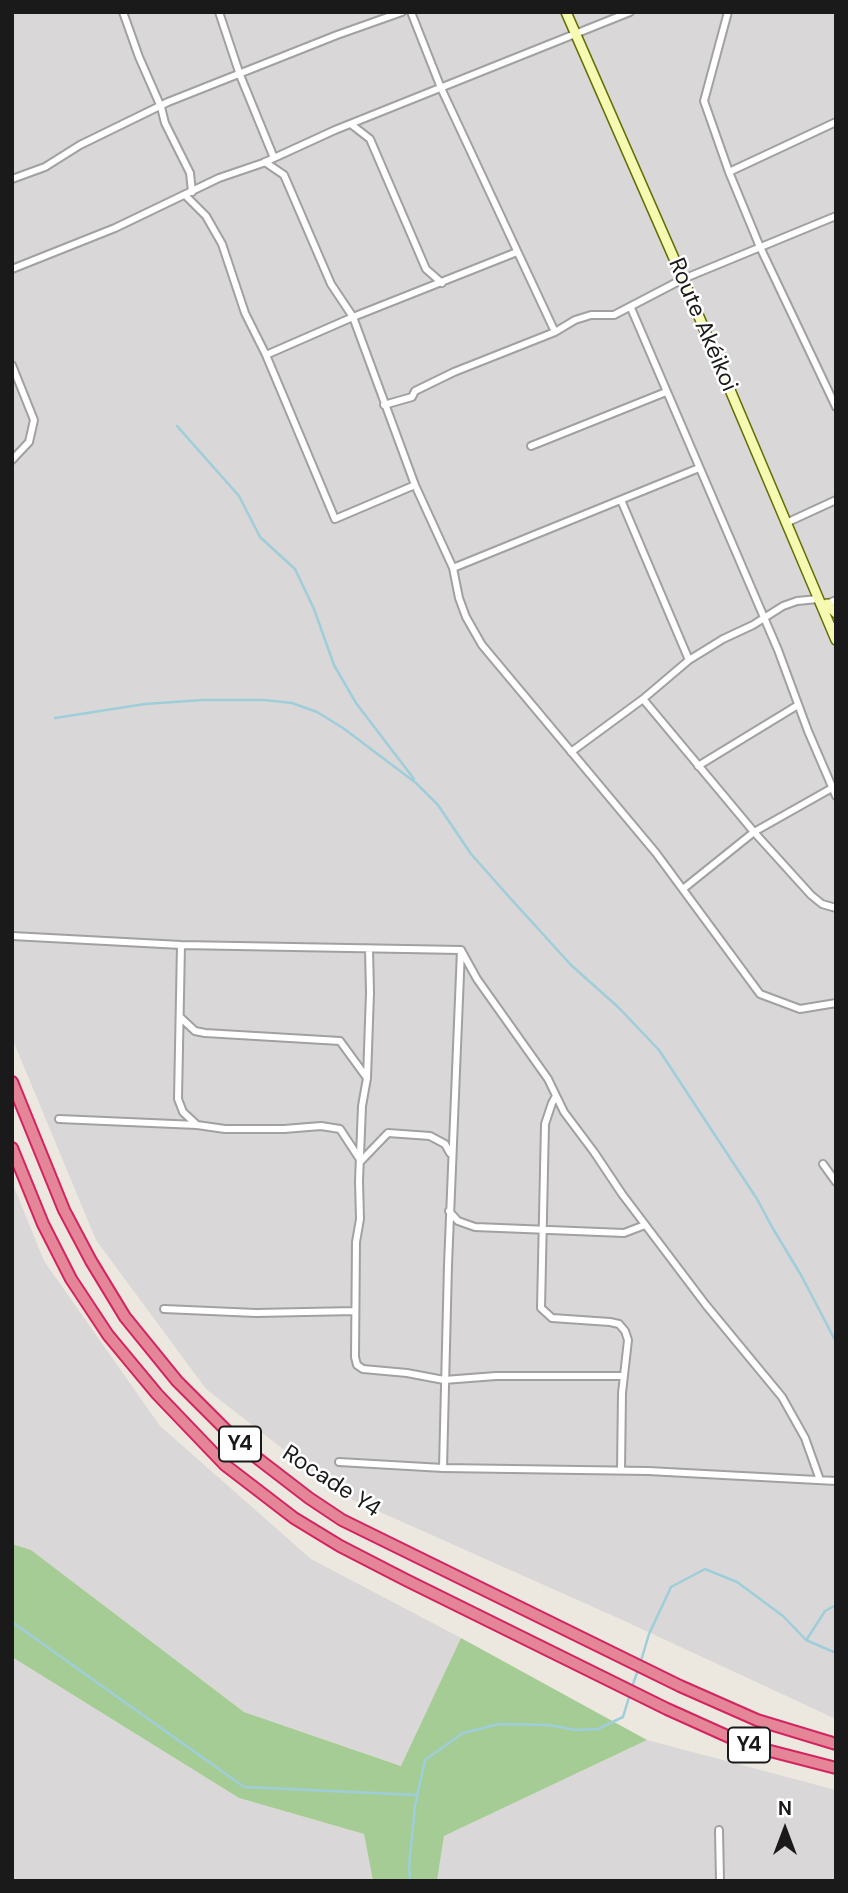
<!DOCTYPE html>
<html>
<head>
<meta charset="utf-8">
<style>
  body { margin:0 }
  #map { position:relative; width:848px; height:1893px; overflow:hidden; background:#ece8e0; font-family:"DM Sans",sans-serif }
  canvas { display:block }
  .frame { position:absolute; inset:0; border:14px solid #1a1a1a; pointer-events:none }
  .north { position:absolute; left:750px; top:1795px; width:70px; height:70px; -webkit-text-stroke:5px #fff; paint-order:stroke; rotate:0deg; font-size:19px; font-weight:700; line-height:28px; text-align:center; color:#1a1a1a }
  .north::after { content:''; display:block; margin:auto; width:24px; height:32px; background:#1a1a1a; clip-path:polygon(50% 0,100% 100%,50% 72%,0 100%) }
</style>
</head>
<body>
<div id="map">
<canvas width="848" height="1893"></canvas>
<div class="frame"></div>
<div class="north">N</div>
</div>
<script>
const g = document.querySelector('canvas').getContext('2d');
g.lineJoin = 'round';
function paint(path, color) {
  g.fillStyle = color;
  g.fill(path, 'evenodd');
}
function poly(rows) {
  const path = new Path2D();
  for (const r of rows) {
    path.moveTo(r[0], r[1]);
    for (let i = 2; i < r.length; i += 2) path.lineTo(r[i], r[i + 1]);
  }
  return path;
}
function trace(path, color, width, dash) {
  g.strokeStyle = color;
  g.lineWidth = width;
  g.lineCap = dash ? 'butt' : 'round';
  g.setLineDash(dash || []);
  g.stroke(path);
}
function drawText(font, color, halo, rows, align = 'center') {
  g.font = font + ' "DM Sans",sans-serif';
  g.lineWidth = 5;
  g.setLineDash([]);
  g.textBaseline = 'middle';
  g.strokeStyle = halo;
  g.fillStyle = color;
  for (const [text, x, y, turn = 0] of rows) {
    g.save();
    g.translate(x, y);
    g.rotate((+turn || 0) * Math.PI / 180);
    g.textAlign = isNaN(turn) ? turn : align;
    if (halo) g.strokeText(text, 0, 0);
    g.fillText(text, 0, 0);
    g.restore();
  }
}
paint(poly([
  [12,12,836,12,836,1719,618,1618,342,1495,206,1389,96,1240,12,1038],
  [12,1182,44,1261,160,1426,311,1559,461,1638,402,1766,244,1712,31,1550,12,1544],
  [12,1657,239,1798,364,1834,373,1881,12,1881],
  [647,1740,836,1790,836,1881,437,1881,444,1836]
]), '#d9d7d7');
paint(poly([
  [12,1544,31,1550,244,1712,401,1766,461,1638,647,1740,444,1836,437,1881,373,1881,364,1834,239,1798,12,1657]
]), '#a5cc94');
trace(poly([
  [177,426,239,496,260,537,295,569,314,609,334,665,356,703,414,779],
  [55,718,145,704,203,700,264,700,292,703,317,712,343,728,416,783,438,805,471,854,511,899,571,965,618,1007,659,1050,757,1199,772,1227,801,1275,836,1342],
  [12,1622,244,1787,417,1795],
  [807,1639,825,1611,836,1605],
  [640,1664,649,1634,671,1587,705,1569,737,1582,783,1616,806,1640,836,1653],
  [632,1687,638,1670],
  [410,1881,409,1866,415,1806,425,1760,463,1733,499,1724,549,1725,576,1730,598,1729,623,1717,630,1694]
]), '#9fcedb', 2.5);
const street = poly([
  [123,12,139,57,161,107,165,123,190,173,192,192],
  [219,12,240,75,274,158],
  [411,12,441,88,555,332],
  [728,12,704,101,729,172,760,247,836,407],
  [352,125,370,139,426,269,442,283],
  [265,162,284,175,331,284,353,317,415,485,453,568,459,598,466,617,482,645,656,853,760,994,800,1009,836,1003],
  [729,172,836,122],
  [12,179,45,167,80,145,168,102,337,35,402,12],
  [185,195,206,216,222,244,245,313,266,355,335,519,415,485],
  [12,269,115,228,219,178,263,163,335,130,630,12],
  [631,308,778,650,808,731,836,796],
  [266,355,353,317,517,252],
  [12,365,34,420,29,442,12,460],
  [384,405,412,397,415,391,454,372,555,332,575,320,591,315,614,315,683,279,836,216],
  [531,446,666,392],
  [621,500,689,660],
  [786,523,836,500],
  [453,568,699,468],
  [824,605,836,600],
  [643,699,754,832,811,895,822,904,836,908],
  [571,752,643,699,689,660,723,639,753,625,783,606,797,601,818,599],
  [698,766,798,705],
  [683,889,754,832,832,788],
  [12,936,181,945,461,950,477,979,548,1079,564,1112,594,1152,622,1194,706,1305,782,1397,805,1438,820,1480],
  [181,945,178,1099,183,1112,197,1125],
  [369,949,370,993,367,1078,362,1106,359,1181,360,1219,356,1242,355,1357,357,1365,363,1369,407,1373,444,1380,496,1376,624,1376],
  [180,1017,195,1031,205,1033,340,1041,367,1078],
  [556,1096,552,1103,545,1124,541,1308,552,1318,610,1322,619,1324,625,1331,628,1340,622,1393,621,1470],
  [59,1119,197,1125,225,1129,284,1129,321,1126,340,1129,361,1161,388,1133,430,1136,445,1144,450,1153],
  [823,1164,836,1182],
  [449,1211,458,1221,475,1227,624,1233,645,1225],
  [164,1309,256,1313,355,1311],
  [339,1462,443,1468,648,1471,836,1481],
  [443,1468,448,1265,461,950],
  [719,1830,720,1881]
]);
const secondary = poly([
  [566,12,683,279,836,640],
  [827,604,836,613]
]);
const highway = poly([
  [12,1082,64,1210,91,1261,125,1317,177,1381,244,1448,309,1498,342,1520,680,1686,757,1720,836,1744],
  [12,1148,43,1224,71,1279,108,1335,157,1394,225,1465,294,1518,340,1546,406,1580,667,1709,747,1745,836,1768]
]);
trace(street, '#a1a1a1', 10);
trace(secondary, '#636e05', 12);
trace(highway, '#d32461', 14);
trace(street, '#fff', 6);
trace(secondary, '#f6f9b1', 9);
trace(highway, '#e58698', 10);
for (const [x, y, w] of [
  [240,1444,42],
  [749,1745,42]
]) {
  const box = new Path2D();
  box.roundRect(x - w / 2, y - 17.5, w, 35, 5);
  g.fillStyle = '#fff';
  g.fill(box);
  trace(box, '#1a1a1a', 2);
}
drawText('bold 21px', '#1a1a1a', null, [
  ["Y4",240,1444],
  ["Y4",749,1745]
]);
drawText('23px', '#1a1a1a', '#fff', [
  ["Route Akéikoi",702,325,67],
  ["Rocade Y4",331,1482,33]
]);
</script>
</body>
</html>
